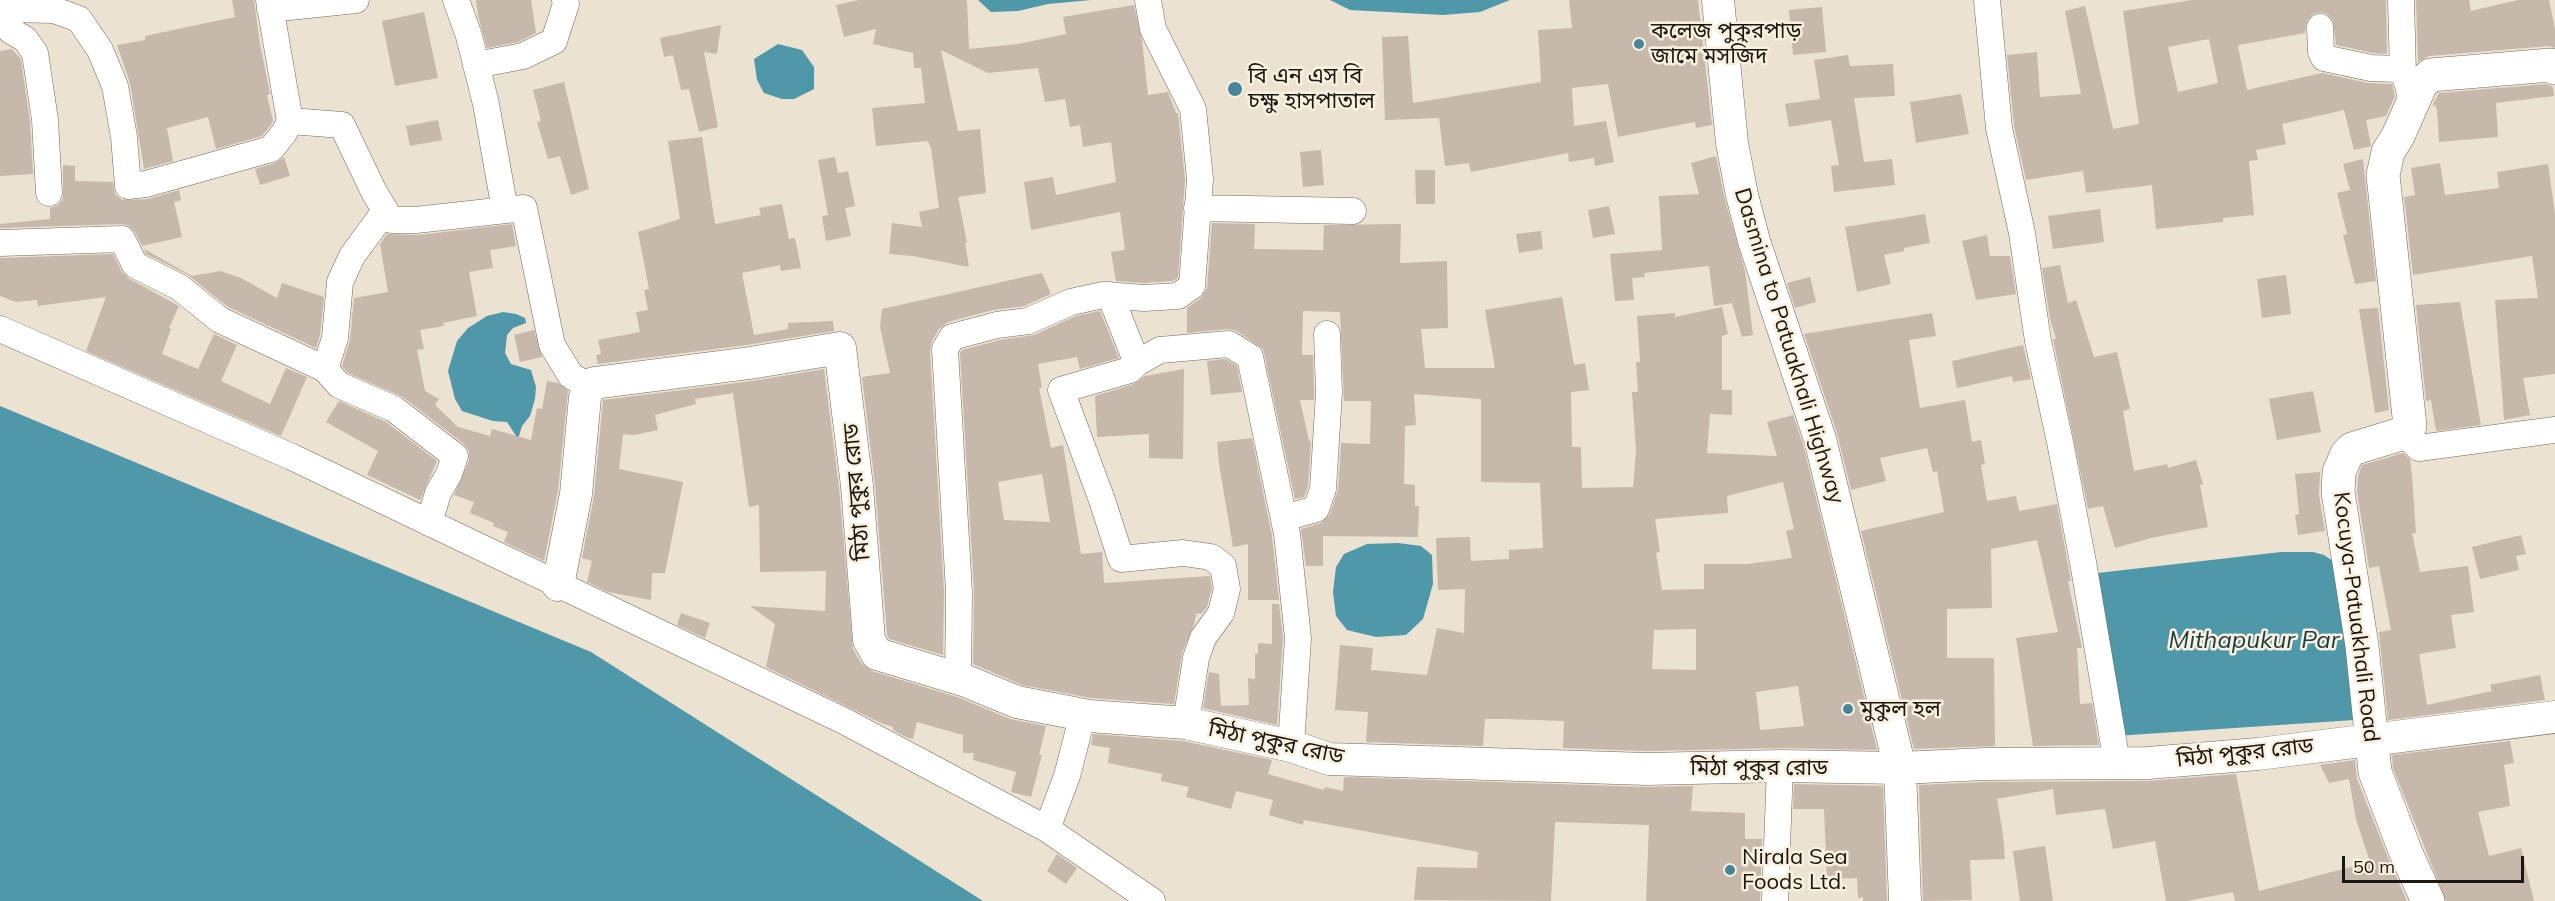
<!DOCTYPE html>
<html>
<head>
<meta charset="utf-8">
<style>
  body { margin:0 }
  #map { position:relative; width:2555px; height:901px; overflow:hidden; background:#ece2d1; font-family:Mulish,sans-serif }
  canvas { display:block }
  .scale { position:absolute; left:2342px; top:856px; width:182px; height:27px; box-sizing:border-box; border:3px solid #1b1711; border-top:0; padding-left:8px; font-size:18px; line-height:21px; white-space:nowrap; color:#1b1711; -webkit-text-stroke:4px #faf0de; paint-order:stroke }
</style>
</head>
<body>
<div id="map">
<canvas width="2555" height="901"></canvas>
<div class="scale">50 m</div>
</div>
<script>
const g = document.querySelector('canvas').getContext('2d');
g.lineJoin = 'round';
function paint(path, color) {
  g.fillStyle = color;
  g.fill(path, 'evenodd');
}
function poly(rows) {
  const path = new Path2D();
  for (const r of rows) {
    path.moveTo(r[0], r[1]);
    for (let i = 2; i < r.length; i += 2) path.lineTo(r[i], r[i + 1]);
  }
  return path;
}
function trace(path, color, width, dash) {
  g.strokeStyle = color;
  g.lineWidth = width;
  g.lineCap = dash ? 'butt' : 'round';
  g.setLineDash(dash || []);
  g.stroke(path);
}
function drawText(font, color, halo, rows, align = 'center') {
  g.font = font + ' Mulish,"Noto Sans Bengali",sans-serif';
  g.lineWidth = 5;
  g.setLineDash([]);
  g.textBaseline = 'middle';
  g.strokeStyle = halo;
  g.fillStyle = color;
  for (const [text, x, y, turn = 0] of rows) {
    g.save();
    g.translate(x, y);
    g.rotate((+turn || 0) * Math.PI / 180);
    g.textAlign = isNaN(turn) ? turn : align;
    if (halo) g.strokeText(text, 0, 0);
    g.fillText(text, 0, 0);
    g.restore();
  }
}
paint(poly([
  [978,0,1091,0,1048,4,1018,11,991,12],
  [1330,0,1510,0,1480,12,1443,15,1350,10],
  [778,44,802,50,814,67,814,89,794,99,782,99,764,93,757,80,754,59],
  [503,312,516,314,525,318,526,323,513,328,507,335,505,353,511,364,531,370,536,387,535,399,530,416,522,426,518,439,507,422,493,421,462,411,455,399,448,371,457,341,468,328,487,316],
  [0,406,591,652,983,901,0,901],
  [1398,543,1421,546,1432,555,1433,584,1423,619,1406,635,1376,637,1347,630,1336,616,1333,592,1336,567,1344,554,1367,544],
  [2281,552,2313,552,2324,555,2336,563,2347,596,2354,720,2115,736,2089,574]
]), '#4f98a9');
paint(poly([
  [232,0,254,0,260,44,270,94,267,95,273,121,271,125,262,136,216,149,208,117,167,128,173,161,144,169,130,83,117,45,145,40,145,36,235,17],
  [476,0,531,0,536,33,518,42,487,48,478,16],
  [859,0,967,0,969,49,1018,44,1066,34,1063,17,1134,5,1142,41,1148,95,1168,92,1176,113,1178,113,1185,179,1178,278,1173,281,1144,283,1116,281,1111,252,1125,250,1120,212,1031,230,1024,182,1053,177,1056,195,1116,182,1111,142,1083,147,1080,125,1070,127,1065,99,1045,102,1038,68,988,73,941,50,958,131,980,129,986,193,958,197,967,243,965,243,969,267,913,256,889,254,892,223,922,227,919,212,939,208,931,148,928,141,876,146,872,108,925,103,921,68,914,68,913,53,873,44,876,29,844,37,836,5],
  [1569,0,1698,0,1712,125,1696,128,1695,122,1618,137,1608,84,1572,88,1574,126,1606,121,1614,162,1595,166,1594,158,1569,162,1568,153,1471,172,1469,163,1445,166,1439,118,1385,120,1382,37,1408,36,1413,103,1541,82,1538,30,1572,28],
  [2192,0,2386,0,2387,54,2373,53,2336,45,2333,20,2327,14,2320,12,2313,14,2307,20,2305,33,2239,45,2238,47,2247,90,2322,73,2368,83,2392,84,2395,96,2386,116,2366,120,2371,146,2354,150,2344,110,2282,124,2286,144,2256,150,2258,160,2249,161,2254,215,2223,218,2223,222,2156,229,2152,185,2086,193,2083,171,2026,180,2014,126,2007,55,2037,52,2040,97,2081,94,2065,11,2085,6,2113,129,2139,124,2123,11],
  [2209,39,2218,83,2178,92,2168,47],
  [2416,0,2469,0,2471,11,2518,0,2549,0,2555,29,2555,48,2549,46,2429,56,2418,62],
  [1822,7,1826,52,1793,55,1789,10],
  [424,12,438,78,395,86,382,21],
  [721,25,717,54,704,52,718,127,699,132,689,89,681,90,673,55,664,57,660,38],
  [12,49,21,59,30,122,33,174,0,176,0,51],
  [1848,55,1850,66,1893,64,1895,96,1854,98,1864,162,1892,159,1895,185,1834,192,1831,166,1839,165,1831,120,1789,127,1785,104,1820,99,1814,60],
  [564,82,589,189,571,195,560,156,548,159,537,122,541,121,533,90],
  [2547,84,2553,87,2554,96,2496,103,2498,137,2439,142,2437,110,2435,105,2432,106,2439,93],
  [1961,94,1969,134,1916,143,1910,102],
  [438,120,442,140,410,146,406,126],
  [702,137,715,224,761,215,759,208,782,204,789,239,795,238,801,268,781,271,780,265,742,273,754,335,788,329,788,323,833,321,834,331,747,345,598,364,596,355,601,354,598,340,640,332,636,312,648,310,644,290,649,289,638,232,680,219,668,141],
  [1321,150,1324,185,1303,187,1300,152],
  [1716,156,1725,200,1745,271,1753,335,1742,337,1732,303,1714,306,1709,266,1644,273,1645,277,1632,278,1634,300,1615,301,1610,254,1662,250,1659,196,1699,194,1691,163],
  [284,157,290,176,260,185,255,169,275,163],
  [835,157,838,173,848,171,855,206,845,208,851,236,826,241,822,216,828,215,818,160],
  [2363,159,2376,281,2355,284,2343,235,2347,234,2337,193,2350,190,2343,164],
  [2440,163,2445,195,2499,188,2497,172,2548,164,2555,214,2555,374,2523,378,2530,415,2504,420,2495,300,2538,298,2532,256,2413,275,2404,197,2415,195,2411,168],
  [63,165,75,166,75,181,113,182,115,194,122,200,148,199,179,190,181,200,174,202,182,237,142,246,135,232,129,226,122,224,0,228,0,224,50,219,50,208,58,205,63,199],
  [1415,170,1435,170,1435,204,1416,204],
  [1609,206,1615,234,1593,238,1588,210],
  [2100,209,2104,242,2053,249,2048,216],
  [1925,214,1930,243,1904,248,1904,251,1884,255,1891,284,1857,292,1845,227],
  [1212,223,1255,224,1254,249,1323,250,1324,225,1401,224,1400,263,1447,261,1448,328,1421,329,1425,368,1495,368,1485,310,1562,297,1574,365,1585,363,1589,390,1571,392,1572,447,1581,447,1582,488,1633,487,1636,451,1632,392,1638,392,1636,362,1640,362,1637,316,1675,313,1675,317,1722,307,1728,334,1722,336,1722,390,1732,390,1732,415,1710,414,1707,453,1777,456,1767,422,1793,415,1803,444,1877,750,1780,748,1647,751,1563,748,1564,721,1505,719,1485,719,1483,746,1366,742,1368,712,1335,710,1340,645,1373,648,1371,670,1427,675,1437,628,1464,633,1465,589,1438,590,1436,538,1470,537,1471,561,1509,559,1509,550,1543,548,1540,483,1481,482,1481,399,1414,394,1416,425,1405,426,1404,484,1415,485,1415,506,1419,506,1418,537,1323,536,1323,566,1306,566,1301,529,1321,523,1330,514,1338,490,1341,443,1370,444,1371,401,1344,401,1340,312,1303,311,1302,355,1313,355,1314,393,1314,400,1300,400,1309,441,1311,442,1308,486,1304,497,1295,499,1263,349,1237,331,1228,329,1187,333,1187,308,1201,298,1207,288],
  [1783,482,1794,529,1786,531,1792,558,1748,564,1704,564,1704,589,1662,590,1656,553,1660,552,1655,519,1728,513,1727,496],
  [1696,629,1696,670,1652,669,1654,630],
  [1798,686,1804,726,1760,730,1756,692],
  [512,224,516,246,490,250,493,268,469,272,477,316,443,323,444,326,420,330,424,349,417,350,425,391,439,399,435,405,458,427,490,436,492,429,531,440,537,408,542,409,547,381,558,383,568,391,558,491,544,561,504,542,508,532,493,526,494,523,470,513,474,502,454,495,469,461,469,451,464,444,403,397,348,373,342,366,350,340,354,298,388,292,380,244,387,234,418,235],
  [1541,231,1543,249,1519,253,1516,234],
  [1987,235,1990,256,2010,256,2016,294,1976,300,1962,241],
  [144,249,192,276,220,271,241,278,277,298,282,283,324,297,320,335,316,348,228,307,188,275,146,254],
  [113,254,122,272,128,278,179,306,169,328,171,329,162,354,198,369,214,334,237,345,221,381,270,404,286,368,307,377,281,436,86,351,106,297,38,306,37,300,16,302,0,296,0,258],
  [2060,265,2068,303,2076,300,2094,357,2117,352,2130,409,2123,411,2134,471,2167,464,2168,468,2196,460,2203,484,2200,485,2208,527,2151,538,2115,548,2103,506,2088,509,2053,339,2056,339,2050,319,2042,268],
  [1042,273,1051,294,1024,306,993,310,948,322,939,329,932,341,930,350,944,592,943,655,889,639,887,635,875,485,862,377,890,373,880,327,882,309],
  [2286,275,2291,314,2262,318,2257,279],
  [1810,277,1816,302,1795,308,1787,283],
  [2460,302,2481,425,2436,431,2431,400,2426,401,2416,305],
  [2378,308,2389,410,2375,413,2359,309],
  [1100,311,1119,358,1080,369,1077,357,1038,364,1042,388,1039,388,1051,448,1063,445,1081,554,1102,552,1104,583,1210,576,1212,588,1207,607,1202,613,1196,614,1194,625,1182,653,1174,704,1091,698,1022,685,973,664,974,591,960,353,962,350,1000,340,1034,335,1076,316],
  [1042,474,1050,522,1004,520,998,482],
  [1932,313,1936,336,1909,340,1920,408,1965,400,1972,442,1981,440,1985,464,1981,465,1987,501,2016,496,2019,511,2057,504,2071,581,2068,581,2082,648,2077,648,2080,704,2092,703,2099,745,2033,746,2016,638,2058,632,2037,540,1991,549,1992,608,1947,609,1947,658,1994,658,1995,746,1914,749,1861,531,1944,512,1937,471,1933,472,1927,448,1880,458,1886,481,1851,490,1837,433,1804,334],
  [534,330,542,357,520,362,514,335],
  [2023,345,2031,379,2013,382,2012,376,1957,388,1952,361],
  [1225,359,1237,366,1242,392,1211,395,1207,361],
  [824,369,839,488,853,649,861,663,872,671,960,698,1010,719,1046,726,1039,755,1042,755,1031,797,1011,792,1016,772,973,760,974,753,963,753,963,735,917,722,913,739,908,738,893,730,893,727,881,723,766,667,775,624,750,606,825,611,826,571,760,572,759,505,749,507,733,393,695,399,696,404,655,415,658,430,634,435,623,434,619,469,683,482,665,573,652,573,651,600,608,592,587,582,592,561,582,558,594,496,603,400,752,381],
  [1184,369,1183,459,1149,458,1149,434,1097,437,1095,396,1134,384,1145,376],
  [2313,391,2321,432,2277,440,2269,399],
  [339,401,386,422,437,461,420,500,367,475,378,451,326,422],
  [1252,438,1272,536,1279,600,1248,600,1248,544,1233,547,1219,464,1217,442],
  [2403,453,2410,459,2412,476,2416,533,2412,533,2420,572,2468,566,2474,612,2451,615,2456,648,2419,654,2427,705,2492,691,2490,685,2540,675,2545,700,2388,720,2379,632,2391,630,2379,566,2369,568,2357,491,2358,476,2362,465],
  [2320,472,2319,495,2325,531,2298,535,2295,515,2299,514,2295,474],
  [2521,535,2526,554,2516,556,2519,570,2480,579,2472,547],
  [1272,604,1279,604,1283,638,1277,725,1203,708,1209,672,1219,674,1221,706,1249,705,1248,678,1255,679,1255,654,1258,654,1258,643,1272,644],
  [681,613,710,623,705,638,677,625],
  [1093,734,1183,741,1272,760,1268,774,1324,790,1325,787,1343,791,1344,777,1646,787,1693,786,1691,811,1745,813,1745,839,1762,839,1760,901,1646,901,1649,825,1555,822,1551,901,1414,900,1417,867,1477,868,1478,852,1304,820,1303,825,1269,815,1273,800,1236,791,1231,809,1186,797,1189,787,1161,781,1162,774,1108,763,1110,748,1091,745],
  [2510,741,2514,763,2504,765,2510,806,2478,812,2489,856,2521,848,2534,901,2446,901,2393,768,2392,755],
  [2355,760,2357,779,2389,860,2407,901,2235,901,2233,892,2187,901,2166,901,2155,841,2113,849,2105,809,2056,815,2053,789,1997,799,2003,835,2005,859,1970,860,1972,900,1923,901,1919,785,1985,782,2148,781,2236,774,2259,891,2370,862,2356,819,2349,779,2329,783,2320,765],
  [1794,784,1883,786,1887,901,1863,901,1863,897,1858,898,1857,878,1827,879,1824,809,1793,809],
  [2045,846,2053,901,2020,901,2013,851],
  [1057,854,1077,868,1066,884,1047,871]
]), '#c6b8aa');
const minor = poly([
  [5,0,11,31,25,39,35,53,45,120,49,193],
  [269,0,290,121,342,125,374,192,391,220,416,220,524,208,552,345,571,376,590,386],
  [456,0,469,36,486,104,505,210],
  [1987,0,1999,128,2022,233,2038,341,2060,442,2083,562,2117,763],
  [2401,0,2403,73],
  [7,9,54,10,79,19,100,50,115,86,124,137,128,186,146,184,271,149,284,133,290,121],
  [270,9,356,0],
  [2320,27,2321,52,2324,58,2371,68,2398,69,2405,76,2413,103],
  [476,65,523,56,554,41,566,4,565,0],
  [1197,208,1353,211],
  [0,243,122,239,135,265,179,287,220,320,325,369,339,385,394,409,455,456,449,474,438,493,429,523],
  [1110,295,1137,363],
  [0,329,292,457,844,721,1047,829,1152,901],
  [325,369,335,338,340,282,352,256,385,211],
  [2404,433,2419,448,2555,430],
  [1284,518,1316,509,1323,489,1329,393,1327,334],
  [958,679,959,592,945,349,952,337,997,325,1028,321,1071,302,1103,295,1144,298,1178,296,1192,286,1200,179,1193,109,1153,29,1148,0],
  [1186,723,1196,658,1203,638,1221,613,1227,589,1223,566,1211,557,1183,553,1121,559,1102,500,1061,390,1130,370,1137,363,1160,350,1229,344,1250,357,1287,534,1298,638,1291,746],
  [1047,829,1067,776,1083,714],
  [1775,901,1780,766]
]);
const tertiary = poly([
  [1718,0,1732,143,1742,195,1754,241,1820,439,1900,768,1905,901],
  [558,585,576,494,585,397,590,386,594,383,750,363,840,348,857,486,869,640,877,654,966,681,1017,702,1089,716,1186,723,1291,746,1329,759,1647,769,1780,766,1900,768,1985,764,2148,763,2258,754,2555,717]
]);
const secondary = poly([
  [2428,901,2406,853,2375,772,2362,646,2338,492,2339,472,2347,454,2352,449,2404,433,2410,426,2383,175,2388,152,2398,136,2421,84,2431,75,2551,65,2555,68]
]);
trace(minor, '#71695a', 27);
trace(tertiary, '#71695a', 33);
trace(secondary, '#71695a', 34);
trace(minor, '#fff', 26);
trace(tertiary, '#fff', 32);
trace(secondary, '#fff', 33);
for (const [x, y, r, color] of [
  [1639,44,6,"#458699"],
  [1235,89,8,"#458699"],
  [1848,709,6,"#458699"],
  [1730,870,6,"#458699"]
]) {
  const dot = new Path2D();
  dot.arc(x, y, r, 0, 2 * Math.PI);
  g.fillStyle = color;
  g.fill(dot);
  trace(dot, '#faf0de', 2);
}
drawText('22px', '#1b1711', '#faf0de', [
  ["কলেজ পুকুরপাড়",1651,31],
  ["জামে মসজিদ",1651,56],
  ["বি এন এস বি",1248,76],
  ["চক্ষু হাসপাতাল",1248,101],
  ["মুকুল হল",1860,709],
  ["Nirala Sea",1742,857],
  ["Foods Ltd.",1742,882]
], 'left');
drawText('22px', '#1b1711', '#faf0de', [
  ["Dasmina to Patuakhali Highway",1789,346,73],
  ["মিঠা পুকুর রোড",857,492,-95],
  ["Kocuya-Patuakhali Road",2356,617,83],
  ["মিঠা পুকুর রোড",1276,743,12],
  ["মিঠা পুকুর রোড",2245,753,-6],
  ["মিঠা পুকুর রোড",1759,768]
]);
drawText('italic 24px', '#193d45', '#faf0de', [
  ["Mithapukur Par",2254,641]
]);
</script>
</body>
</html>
